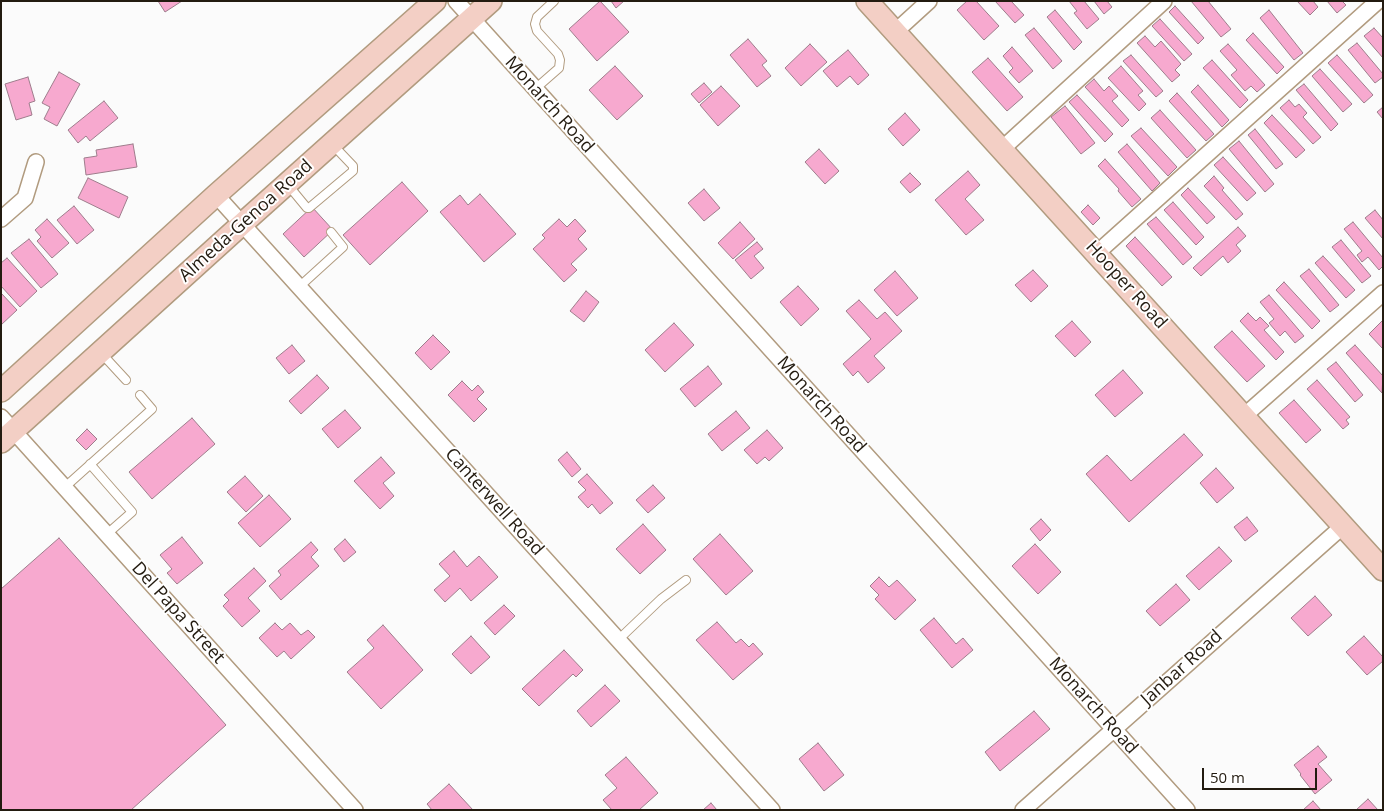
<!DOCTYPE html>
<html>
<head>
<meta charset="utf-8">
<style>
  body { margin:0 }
  #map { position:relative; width:1384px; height:811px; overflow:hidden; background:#fbfbfb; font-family:"Open Sans",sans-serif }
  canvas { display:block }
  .frame { position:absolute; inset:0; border:2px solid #231b10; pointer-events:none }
  .scale { position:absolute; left:1202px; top:768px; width:115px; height:22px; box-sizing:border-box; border:2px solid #231b10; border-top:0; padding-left:6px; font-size:15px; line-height:18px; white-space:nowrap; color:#231b10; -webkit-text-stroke:4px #fff; paint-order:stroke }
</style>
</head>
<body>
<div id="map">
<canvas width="1384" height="811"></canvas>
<div class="frame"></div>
<div class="scale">50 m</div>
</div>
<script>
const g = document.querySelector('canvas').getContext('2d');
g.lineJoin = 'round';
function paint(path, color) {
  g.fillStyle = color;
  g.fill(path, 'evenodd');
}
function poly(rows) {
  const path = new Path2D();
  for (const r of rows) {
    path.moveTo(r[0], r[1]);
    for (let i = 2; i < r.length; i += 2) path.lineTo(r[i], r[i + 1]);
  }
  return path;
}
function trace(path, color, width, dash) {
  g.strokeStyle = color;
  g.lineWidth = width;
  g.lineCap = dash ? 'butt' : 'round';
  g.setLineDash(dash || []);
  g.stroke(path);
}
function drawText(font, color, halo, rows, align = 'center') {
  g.font = font + ' "Open Sans",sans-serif';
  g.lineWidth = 4;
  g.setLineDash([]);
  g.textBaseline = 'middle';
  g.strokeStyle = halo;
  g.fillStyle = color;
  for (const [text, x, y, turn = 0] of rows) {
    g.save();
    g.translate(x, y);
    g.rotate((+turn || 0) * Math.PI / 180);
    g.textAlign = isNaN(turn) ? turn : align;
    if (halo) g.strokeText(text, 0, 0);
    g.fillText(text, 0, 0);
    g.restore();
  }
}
const building = poly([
  [158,1,182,1,165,12,158,1],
  [600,1,629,32,597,61,569,29,600,1],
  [611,1,624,1,616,8,611,1],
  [967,1,976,1,999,26,984,40,957,10,967,1],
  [995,1,1011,1,1024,15,1015,23,995,1],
  [1069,1,1084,1,1099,19,1087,29,1074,13,1077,11,1069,1],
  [1094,1,1107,1,1112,7,1104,14,1094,1],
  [1191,1,1208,1,1231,29,1221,37,1191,1],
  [1297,1,1313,1,1318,7,1310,15,1297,1],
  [1327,1,1342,1,1346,5,1337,13,1327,1],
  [1175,6,1204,38,1198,44,1169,12,1175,6],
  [1055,10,1082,42,1074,50,1047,17,1055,10],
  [1269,10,1303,53,1294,60,1260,18,1269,10],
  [1160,19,1192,54,1184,61,1152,26,1160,19],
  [1034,28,1062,61,1053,69,1025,35,1034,28],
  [1374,28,1383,38,1383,58,1364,36,1374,28],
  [1253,33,1284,67,1277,74,1246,40,1253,33],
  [1145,36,1155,47,1161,41,1181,64,1175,70,1180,75,1172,82,1137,43,1145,36],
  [748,39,767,61,762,65,771,76,757,87,730,55,748,39],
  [1357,43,1383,74,1383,77,1375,83,1348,50,1357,43],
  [810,44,827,62,801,86,785,68,810,44],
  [1228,44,1265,85,1257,92,1251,86,1245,91,1231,75,1237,70,1220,51,1228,44],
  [1012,47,1033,71,1019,83,1009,72,1013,68,1003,56,1012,47],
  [848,50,869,75,858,85,850,76,837,87,823,71,848,50],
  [1131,55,1163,91,1156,97,1123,61,1131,55],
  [1337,55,1373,95,1364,103,1328,63,1337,55],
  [988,58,1023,97,1007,111,972,72,988,58],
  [1212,60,1248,100,1240,108,1203,68,1212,60],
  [615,66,643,96,617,120,589,90,615,66],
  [1121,66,1143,91,1138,95,1146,104,1139,111,1108,78,1121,66],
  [1320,69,1352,104,1343,112,1312,76,1320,69],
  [59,72,80,84,57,126,44,119,50,107,42,103,59,72],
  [28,77,35,101,29,103,32,115,16,120,5,84,28,77],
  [1094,79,1104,91,1109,86,1118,96,1112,101,1129,120,1122,127,1085,87,1094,79],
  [704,83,712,92,699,103,691,94,704,83],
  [1304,84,1338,124,1331,131,1296,90,1304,84],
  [1198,85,1229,120,1222,127,1191,92,1198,85],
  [721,86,740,106,718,126,700,105,721,86],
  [1177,93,1214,134,1206,141,1169,101,1177,93],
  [1077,95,1113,134,1105,142,1069,102,1077,95],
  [1289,100,1295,107,1299,104,1307,113,1303,117,1321,137,1313,144,1280,108,1289,100],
  [104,101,118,118,90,141,86,136,78,143,68,130,104,101],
  [1065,106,1095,143,1081,154,1051,117,1065,106],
  [1383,107,1383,119,1377,112,1383,107],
  [1160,110,1196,150,1187,158,1151,118,1160,110],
  [905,113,920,130,903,146,888,129,905,113],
  [1272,115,1305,150,1296,158,1264,123,1272,115],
  [1141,128,1177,167,1168,176,1131,136,1141,128],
  [1255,129,1283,164,1276,169,1248,135,1255,129],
  [1239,141,1274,184,1265,192,1229,149,1239,141],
  [133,144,137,167,86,175,84,158,97,156,96,150,133,144],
  [1127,144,1160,183,1152,191,1118,152,1127,144],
  [819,149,839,171,825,184,805,162,819,149],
  [1223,157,1256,193,1247,201,1214,165,1223,157],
  [1105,159,1141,199,1132,207,1118,191,1119,189,1098,166,1105,159],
  [968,171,980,185,965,199,984,220,966,235,935,200,968,171],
  [910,173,921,184,910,193,900,182,910,173],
  [1214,176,1224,188,1222,190,1243,214,1236,220,1204,186,1214,176],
  [88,178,128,197,119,218,78,198,88,178],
  [402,182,428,211,370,265,343,235,402,182],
  [1188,188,1215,217,1207,224,1181,195,1188,188],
  [704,189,720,208,704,221,688,203,704,189],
  [480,194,516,234,484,262,440,212,460,195,468,205,480,194],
  [1173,202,1204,237,1196,245,1164,210,1173,202],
  [1088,205,1100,218,1093,225,1081,212,1088,205],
  [74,206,94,230,77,244,57,220,74,206],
  [312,207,333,230,304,257,283,234,312,207],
  [1375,210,1383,220,1383,239,1365,218,1375,210],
  [1156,217,1192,257,1183,265,1147,224,1156,217],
  [47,219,69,243,52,258,37,241,41,237,35,230,47,219],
  [559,219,567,227,575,219,586,231,578,239,587,249,571,264,577,270,564,282,533,249,545,238,542,235,559,219],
  [740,222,755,239,733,259,718,243,740,222],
  [1353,222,1383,258,1383,266,1379,270,1368,257,1362,262,1357,255,1362,251,1344,229,1353,222],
  [1238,227,1246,236,1236,245,1241,251,1228,263,1223,256,1201,276,1193,268,1238,227],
  [1135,237,1172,277,1162,286,1126,246,1135,237],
  [29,239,58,274,41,288,11,253,29,239],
  [1341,240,1371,276,1362,283,1332,247,1341,240],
  [757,242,763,249,754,256,764,268,751,279,735,260,757,242],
  [1323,256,1355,290,1346,298,1315,263,1323,256],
  [7,258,37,291,20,307,1,286,1,263,7,258],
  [1309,269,1339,305,1330,312,1300,276,1309,269],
  [1033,270,1048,286,1031,302,1015,285,1033,270],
  [895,271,918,298,897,316,874,290,895,271],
  [1284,282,1320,321,1312,329,1276,290,1284,282],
  [798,286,819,309,801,326,780,302,798,286],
  [586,291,599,302,584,322,570,311,586,291],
  [1,293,17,310,1,325,1,293],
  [1269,295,1304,336,1295,343,1285,331,1280,336,1269,323,1274,319,1260,302,1269,295],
  [859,300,877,319,885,312,902,331,874,356,885,368,868,383,858,371,853,376,843,364,871,339,846,311,859,300],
  [1248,313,1256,321,1260,317,1269,326,1264,330,1284,352,1276,360,1240,321,1248,313],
  [1383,320,1383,349,1369,334,1383,320],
  [1072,321,1091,342,1075,357,1055,336,1072,321],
  [674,323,694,345,665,372,645,350,674,323],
  [1232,331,1265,366,1247,382,1214,347,1232,331],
  [433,335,450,352,431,370,415,353,433,335],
  [292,345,305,361,289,374,276,358,292,345],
  [1355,345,1383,376,1382,393,1346,353,1355,345],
  [1336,362,1363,395,1355,402,1327,369,1336,362],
  [708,366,722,384,695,407,680,389,708,366],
  [1123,370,1143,393,1115,417,1095,395,1123,370],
  [317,375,329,388,301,414,289,401,317,375],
  [1317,380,1350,417,1346,420,1349,424,1343,429,1307,389,1317,380],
  [462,381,472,391,478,385,484,392,477,399,487,409,474,422,448,395,462,381],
  [1294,400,1321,430,1306,443,1279,413,1294,400],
  [345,410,361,428,338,448,322,429,345,410],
  [736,411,750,428,722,451,708,434,736,411],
  [192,418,215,444,152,499,129,472,192,418],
  [87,429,97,439,86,450,76,440,87,429],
  [767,430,783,448,769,461,765,457,757,464,744,450,767,430],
  [1184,434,1203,455,1129,522,1086,474,1107,455,1131,481,1184,434],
  [567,452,581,469,572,477,558,460,567,452],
  [381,457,395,473,383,483,394,496,380,509,354,481,381,457],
  [1216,468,1234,488,1217,503,1200,483,1216,468],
  [587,474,613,503,600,514,592,504,588,508,578,497,586,490,578,482,587,474],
  [245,476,263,496,246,512,227,492,245,476],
  [653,485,665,498,648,513,636,500,653,485],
  [269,495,291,519,260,547,238,523,269,495],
  [1247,517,1258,531,1245,541,1234,527,1247,517],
  [1041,519,1051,530,1040,541,1030,529,1041,519],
  [643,524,666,550,640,574,616,549,643,524],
  [720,534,753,571,726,595,693,559,720,534],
  [182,537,203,563,177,584,167,573,172,569,160,555,182,537],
  [59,538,226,725,131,810,1,810,1,589,59,538],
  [345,539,356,552,344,562,334,549,345,539],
  [311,542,318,550,311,557,319,566,281,600,269,586,281,575,278,571,311,542],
  [1035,544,1061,572,1038,594,1012,566,1035,544],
  [1219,547,1232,561,1199,590,1186,576,1219,547],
  [454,551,467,567,479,556,498,577,471,601,460,588,445,602,434,590,450,576,439,564,454,551],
  [254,568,266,581,248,598,260,611,242,627,223,606,229,600,224,595,254,568],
  [879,577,889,587,897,580,916,600,895,620,875,599,879,595,870,586,879,577],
  [1176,584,1190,600,1160,626,1146,611,1176,584],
  [1315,596,1332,615,1308,636,1291,618,1315,596],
  [504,605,515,616,495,635,484,623,504,605],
  [934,618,956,644,963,638,973,650,952,668,920,630,934,618],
  [717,622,736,643,741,639,749,647,753,643,763,654,733,680,696,640,717,622],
  [275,623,282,630,290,623,301,635,308,630,315,637,291,659,284,651,277,657,259,638,275,623],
  [383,625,423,670,381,709,347,672,374,648,367,640,383,625],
  [471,636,490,657,471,674,452,654,471,636],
  [1364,636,1383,657,1383,661,1367,675,1346,652,1364,636],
  [564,650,583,670,576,677,573,674,539,706,522,689,564,650],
  [605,685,620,701,591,727,577,711,605,685],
  [1034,711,1050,729,1000,771,985,752,1034,711],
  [818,743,844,775,824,791,799,759,818,743],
  [1318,746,1327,757,1318,764,1332,780,1315,794,1300,775,1301,774,1294,765,1318,746],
  [626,757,658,793,639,810,612,810,603,800,617,788,605,775,626,757],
  [449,784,473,810,432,810,427,804,449,784],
  [1368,799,1378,810,1356,810,1368,799],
  [1313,801,1321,810,1303,810,1313,801],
  [711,803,717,810,703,810,711,803]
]);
paint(building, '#f7a9cf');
trace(building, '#9e7d8c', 1);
const lane = poly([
  [535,89,559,68,560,60,558,54,537,31,535,24,537,17,554,1],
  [288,185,307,208,309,208,353,171,353,166,333,145],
  [299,287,343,247,331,232],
  [102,354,126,380],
  [90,464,132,512,107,534],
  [65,487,152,409,140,395],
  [618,640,661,599,686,580]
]);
const street = poly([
  [456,1,1187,810],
  [895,32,929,1],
  [1002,149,1164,1],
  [216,195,772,810],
  [1,219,25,198,36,162],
  [1097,253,1378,1],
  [1244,416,1383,293],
  [1,417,355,810],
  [1023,810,1343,526]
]);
const secondary = poly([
  [867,1,1383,570],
  [1,391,216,195,435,1],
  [1,442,242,224,491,1]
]);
trace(lane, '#b19b7f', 10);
trace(street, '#b19b7f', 18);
trace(secondary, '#b19b7f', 24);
trace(lane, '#fff', 8);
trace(street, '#fff', 15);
trace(secondary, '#f3cfc5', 21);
drawText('18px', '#231b10', '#fff', [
  ["Monarch Road",549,105,48],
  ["Almeda-Genoa Road",246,221,-42],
  ["Hooper Road",1126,285,48],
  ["Monarch Road",821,405,48],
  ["Canterwell Road",494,502,48],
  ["Del Papa Street",178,613,48],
  ["Janbar Road",1182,668,-42],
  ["Monarch Road",1093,706,48]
]);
</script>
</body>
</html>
